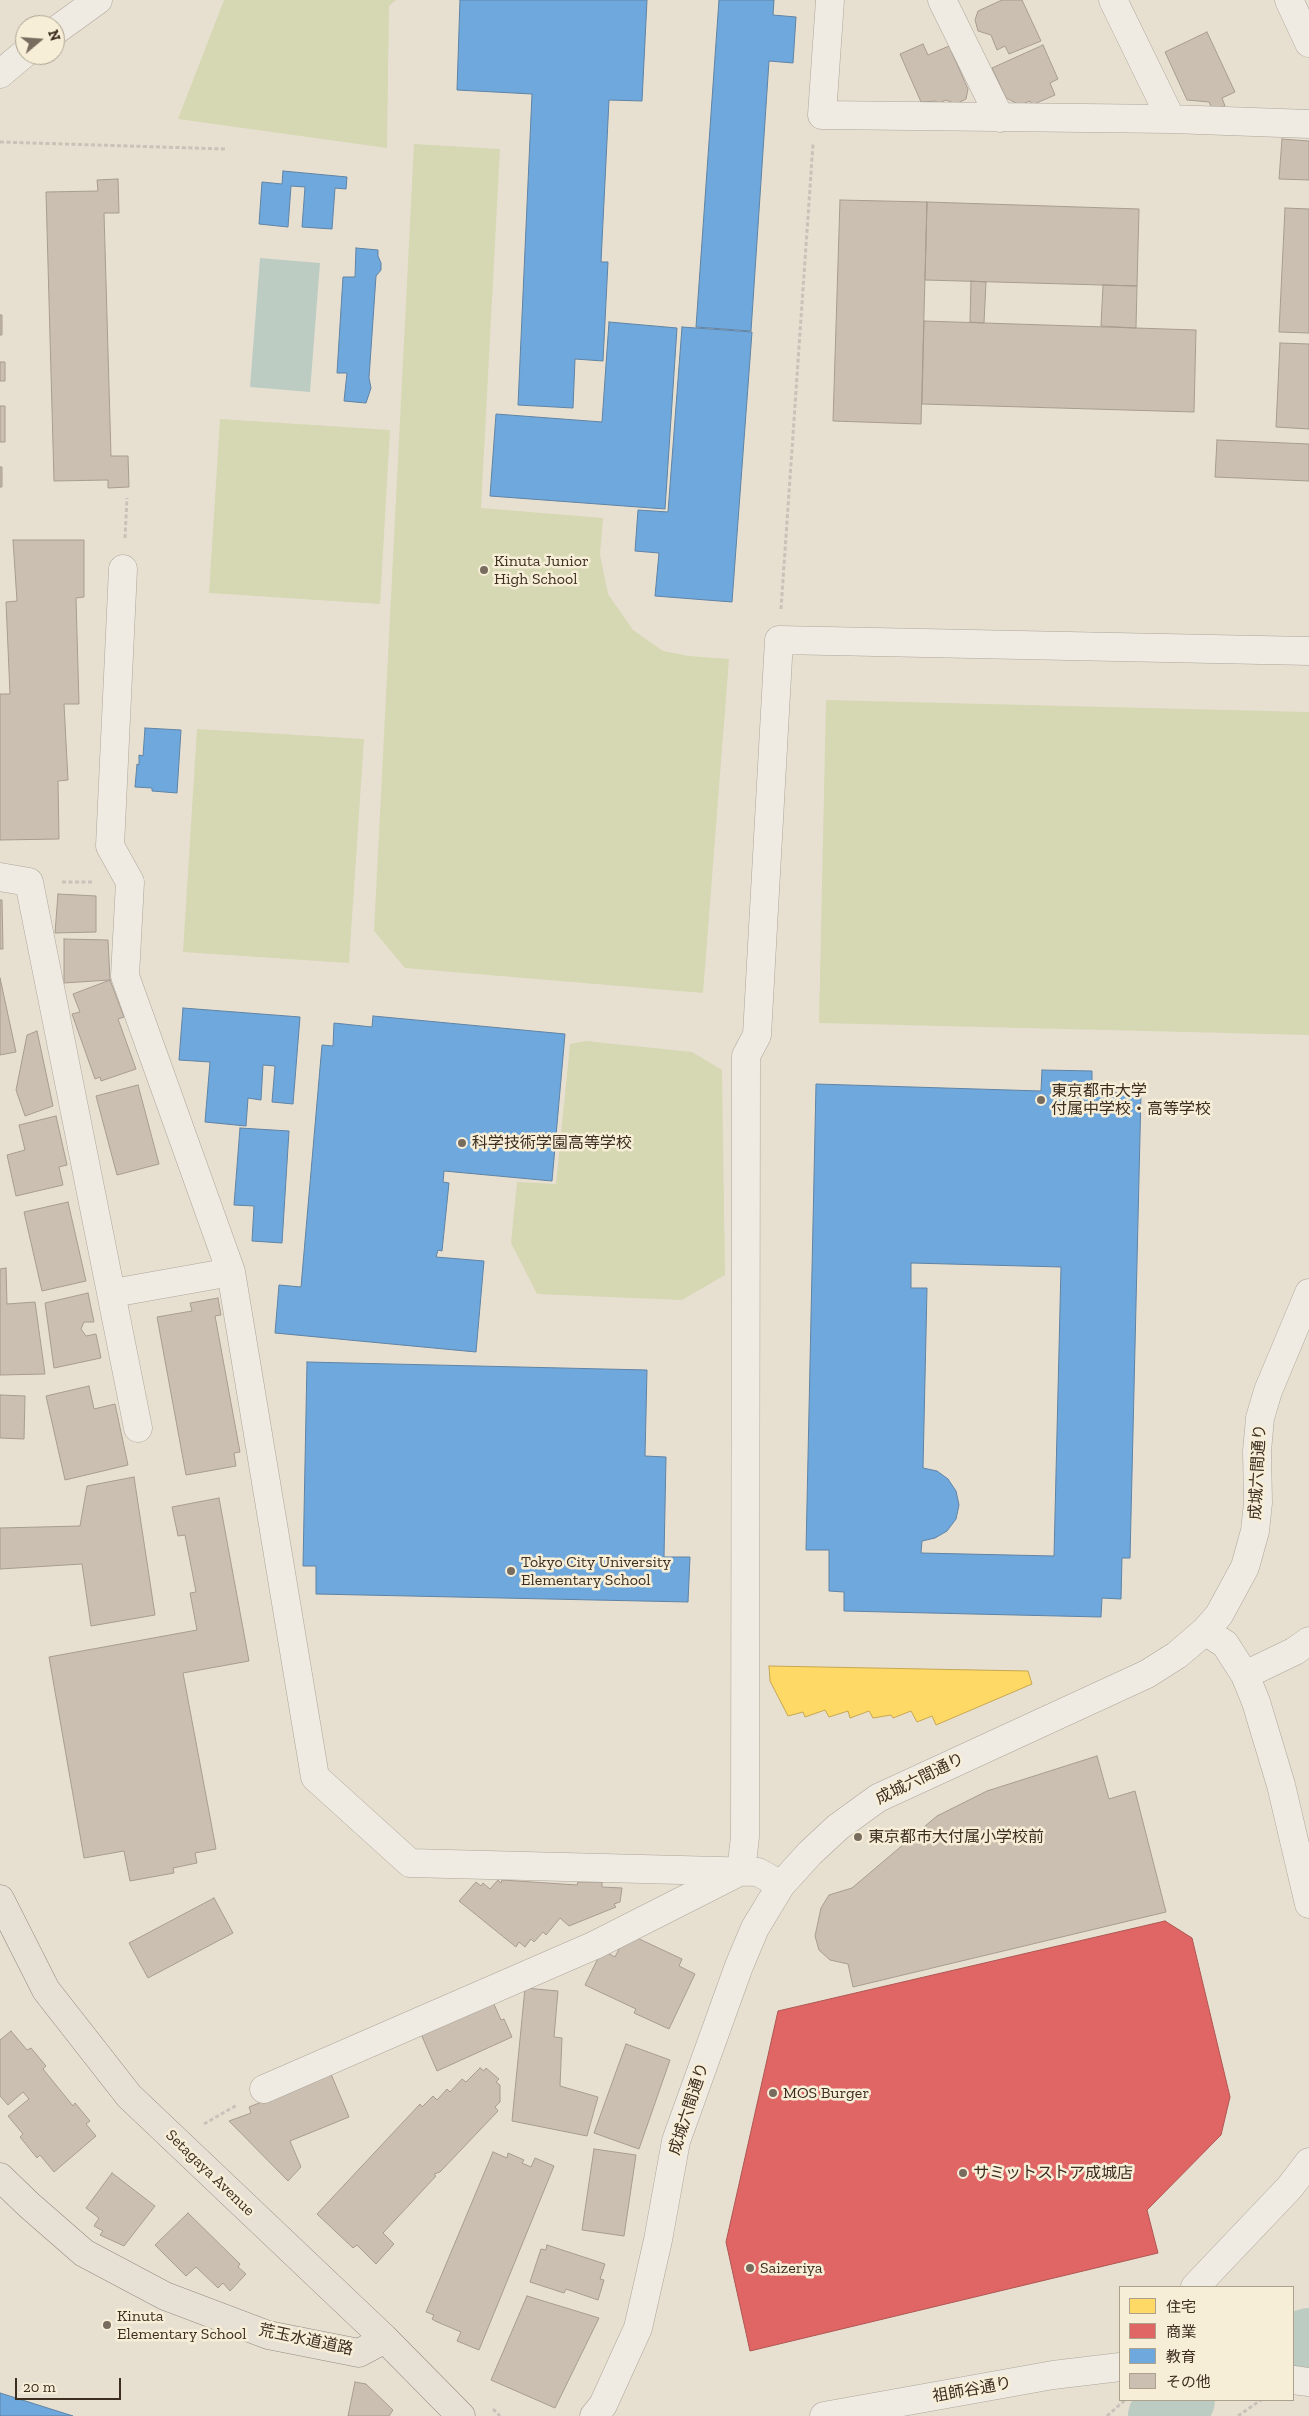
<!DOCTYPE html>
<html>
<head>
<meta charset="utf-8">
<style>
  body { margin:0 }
  #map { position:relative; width:1309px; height:2416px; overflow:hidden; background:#e7e0d1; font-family:"Zilla Slab","Noto Sans JP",serif }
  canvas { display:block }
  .legend { position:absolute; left:1119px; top:2286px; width:175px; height:115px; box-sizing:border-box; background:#f7eed8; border:1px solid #ada18e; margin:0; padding:6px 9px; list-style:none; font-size:15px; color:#3d2e20 }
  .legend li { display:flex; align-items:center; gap:10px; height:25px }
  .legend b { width:25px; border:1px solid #ada18e }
  .north { position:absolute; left:15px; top:15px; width:50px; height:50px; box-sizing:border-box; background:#f7eed8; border:1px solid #ada18e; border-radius:50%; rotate:72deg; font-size:14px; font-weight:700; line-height:20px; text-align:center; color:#3d2e20 }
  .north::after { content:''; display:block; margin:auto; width:18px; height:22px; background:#786c5e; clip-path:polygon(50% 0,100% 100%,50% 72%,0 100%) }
  .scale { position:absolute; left:15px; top:2378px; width:106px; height:22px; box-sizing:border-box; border:2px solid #3d2e20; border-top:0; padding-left:6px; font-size:15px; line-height:18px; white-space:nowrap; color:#3d2e20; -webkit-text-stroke:4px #f7eed8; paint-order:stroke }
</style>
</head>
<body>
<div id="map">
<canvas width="1309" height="2416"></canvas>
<ul class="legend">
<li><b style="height:14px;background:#ffd966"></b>住宅</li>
<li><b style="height:14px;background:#e06666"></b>商業</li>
<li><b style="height:14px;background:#6fa8dc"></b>教育</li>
<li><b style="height:14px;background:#cbbfb2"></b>その他</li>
</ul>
<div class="north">N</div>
<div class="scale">20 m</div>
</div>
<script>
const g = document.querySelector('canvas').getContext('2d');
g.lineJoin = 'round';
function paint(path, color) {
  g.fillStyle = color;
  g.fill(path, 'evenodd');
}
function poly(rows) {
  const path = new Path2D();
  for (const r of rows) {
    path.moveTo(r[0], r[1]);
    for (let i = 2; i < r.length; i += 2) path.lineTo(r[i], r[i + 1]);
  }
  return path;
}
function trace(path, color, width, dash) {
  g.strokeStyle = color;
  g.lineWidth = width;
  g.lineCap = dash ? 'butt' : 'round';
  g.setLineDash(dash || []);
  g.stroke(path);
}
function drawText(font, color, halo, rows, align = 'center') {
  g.font = font + ' "Zilla Slab","Noto Sans JP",serif';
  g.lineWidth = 5;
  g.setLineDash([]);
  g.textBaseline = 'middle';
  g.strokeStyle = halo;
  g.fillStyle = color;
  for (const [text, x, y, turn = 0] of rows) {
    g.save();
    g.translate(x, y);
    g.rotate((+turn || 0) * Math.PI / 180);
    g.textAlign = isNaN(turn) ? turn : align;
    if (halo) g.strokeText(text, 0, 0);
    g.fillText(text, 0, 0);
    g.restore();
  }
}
paint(poly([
  [224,0,396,0,389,6,387,148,178,119],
  [414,144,500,149,481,508,603,518,600,555,608,594,633,630,663,651,689,656,729,659,703,993,405,968,374,931],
  [220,419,390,430,380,604,209,593],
  [826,700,1309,712,1309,1035,819,1023],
  [197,729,364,739,349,963,183,952],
  [586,1041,692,1052,722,1070,725,1275,682,1300,537,1294,511,1243,517,1182,556,1184,570,1044]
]), '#d6d7b3');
paint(poly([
  [260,258,320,263,310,392,250,387]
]), '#bcccc2');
const homes = poly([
  [769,1666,1028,1671,1032,1684,936,1725,932,1716,917,1722,911,1711,893,1718,891,1715,873,1718,869,1711,850,1718,848,1711,829,1717,825,1710,805,1717,803,1712,788,1716,770,1681,769,1666]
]);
paint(homes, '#ffd966');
trace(homes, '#c5a651', 1);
const shops = poly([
  [1165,1921,1192,1938,1230,2097,1221,2135,1147,2210,1158,2253,750,2351,726,2242,778,2011,1165,1921]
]);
paint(shops, '#e06666');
trace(shops, '#af5551', 1);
const schools = poly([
  [460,0,647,0,642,101,609,100,601,262,608,262,603,361,575,359,573,408,518,405,532,94,457,90,460,0],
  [719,0,774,0,773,15,796,17,793,63,769,61,751,331,696,327,719,0],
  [283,171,347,177,346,189,335,188,332,229,302,227,305,187,291,186,288,227,259,224,262,182,282,184,283,171],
  [356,248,378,250,378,256,381,263,381,270,376,276,369,378,371,388,366,403,344,401,347,373,337,373,343,277,355,277,356,248],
  [609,322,677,328,665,509,490,496,496,414,602,422,609,322],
  [682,327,752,332,732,602,655,596,659,553,635,551,638,510,668,512,682,327],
  [145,728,181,730,177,793,152,791,152,788,135,787,137,764,139,765,139,755,143,756,145,728],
  [183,1008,300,1017,293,1104,272,1102,275,1066,263,1065,261,1100,248,1098,246,1126,205,1122,210,1062,179,1060,183,1008],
  [373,1016,565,1034,552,1181,444,1171,443,1182,449,1183,442,1251,438,1250,436,1257,484,1261,476,1352,275,1333,279,1285,301,1287,322,1045,333,1046,334,1023,372,1027,373,1016],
  [1042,1070,1092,1071,1092,1092,1141,1093,1130,1558,1122,1558,1121,1599,1102,1598,1101,1617,844,1611,844,1592,829,1591,829,1550,806,1550,816,1084,1041,1091,1042,1070],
  [911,1263,1061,1267,1054,1556,921,1553,922,1541,935,1538,947,1531,956,1519,959,1505,956,1491,948,1479,937,1471,923,1468,927,1288,911,1288,911,1263],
  [240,1128,289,1131,282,1243,252,1241,254,1206,234,1205,240,1128],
  [307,1362,647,1370,645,1456,666,1457,664,1557,690,1557,688,1602,316,1594,316,1566,303,1566,307,1362],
  [0,2393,73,2416,0,2416,0,2393]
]);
paint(schools, '#6fa8dc');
trace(schools, '#6083a4', 1);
trace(poly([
  [1293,2345,1309,2340],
  [1160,2416,1183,2400]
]), '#bcccc2', 64);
const building = poly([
  [1002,0,1022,0,1041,41,1009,54,1005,46,997,50,991,35,978,31,975,20,978,11,1002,0],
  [1207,32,1235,92,1222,98,1225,106,1213,111,1209,102,1187,100,1165,52,1207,32],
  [923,44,928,55,949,46,968,89,966,99,956,104,946,100,937,104,936,101,921,102,900,54,923,44],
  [1043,45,1058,79,1050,83,1055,95,1032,105,1030,101,1020,105,1006,98,992,68,1043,45],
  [1282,139,1309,141,1309,180,1279,179,1282,139],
  [118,179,119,213,104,213,111,456,128,456,129,487,108,488,108,480,54,481,46,192,98,191,97,180,118,179],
  [840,200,927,202,921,424,833,421,840,200],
  [927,202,1139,209,1137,286,925,280,927,202],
  [1285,208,1309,209,1309,333,1279,332,1285,208],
  [971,281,986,282,984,323,970,322,971,281],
  [1103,285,1137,286,1136,328,1101,326,1103,285],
  [0,315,2,315,2,335,0,335,0,315],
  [924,321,1196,330,1194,412,922,404,924,321],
  [1280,343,1309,344,1309,429,1276,427,1280,343],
  [0,362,5,362,5,381,0,381,0,362],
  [0,406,5,406,5,442,0,442,0,406],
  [1217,440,1309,444,1309,481,1215,477,1217,440],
  [0,467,2,467,2,487,0,487,0,467],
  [13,540,84,540,84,597,76,598,79,704,64,704,68,780,58,781,59,839,0,840,0,694,10,694,6,602,17,601,13,540],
  [58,894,96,896,96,932,55,933,58,894],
  [0,900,2,900,3,949,0,949,0,900],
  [64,939,108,940,110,980,64,983,64,939],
  [0,978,16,1052,0,1055,0,978],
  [110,980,124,1017,118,1019,136,1069,101,1081,100,1077,95,1079,72,1014,80,1012,73,994,110,980],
  [37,1031,53,1106,25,1116,16,1090,27,1035,37,1031],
  [138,1085,159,1164,117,1175,96,1096,138,1085],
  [56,1116,67,1165,59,1167,63,1185,16,1196,7,1155,25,1150,19,1125,56,1116],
  [68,1202,86,1281,42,1291,24,1212,68,1202],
  [6,1268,7,1304,35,1302,45,1374,0,1375,0,1269,6,1268],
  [88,1293,94,1322,84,1322,81,1329,86,1336,96,1334,101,1358,54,1368,45,1303,88,1293],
  [218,1298,221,1315,215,1316,240,1452,234,1453,236,1466,186,1475,157,1317,192,1311,190,1303,218,1298],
  [89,1386,94,1409,115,1404,128,1465,65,1480,46,1396,89,1386],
  [0,1395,25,1396,24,1439,0,1438,0,1395],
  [134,1477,155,1615,91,1626,82,1564,0,1569,0,1528,80,1526,87,1486,134,1477],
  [219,1498,249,1661,183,1673,216,1849,195,1853,197,1863,173,1868,174,1873,130,1881,124,1851,84,1858,49,1657,197,1630,190,1593,196,1592,185,1535,178,1536,172,1507,219,1498],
  [1097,1756,1109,1799,1135,1791,1166,1912,853,1987,848,1964,830,1960,819,1950,815,1936,821,1908,829,1895,852,1888,937,1816,987,1791,1097,1756],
  [498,1880,501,1883,502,1880,577,1885,578,1882,602,1882,602,1887,622,1888,620,1902,614,1904,616,1907,569,1926,560,1918,546,1935,543,1932,534,1942,531,1939,525,1947,519,1942,516,1947,459,1901,476,1882,481,1886,483,1883,490,1889,498,1880],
  [214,1898,233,1933,148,1978,129,1943,214,1898],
  [635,1937,682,1959,679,1966,695,1974,669,2029,634,2013,636,2009,585,1985,602,1950,615,1957,623,1941,635,1937],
  [525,1988,558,1991,554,2037,562,2038,560,2086,598,2097,587,2136,512,2121,525,1988],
  [493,2002,501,2020,504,2019,512,2037,437,2071,421,2034,493,2002],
  [11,2031,27,2050,31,2048,46,2066,43,2069,73,2106,75,2103,90,2121,86,2124,96,2136,54,2172,40,2155,37,2158,20,2137,23,2134,8,2116,29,2099,23,2092,8,2105,0,2096,0,2040,11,2031],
  [626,2044,670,2060,639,2149,594,2133,626,2044],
  [480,2068,484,2071,486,2068,499,2079,496,2082,500,2085,500,2102,495,2107,498,2111,440,2172,434,2174,436,2176,383,2233,394,2244,376,2264,357,2245,353,2248,317,2214,420,2104,422,2107,433,2096,437,2100,447,2089,450,2092,462,2079,466,2082,480,2068],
  [331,2074,349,2117,290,2141,301,2167,288,2181,229,2121,251,2113,249,2107,331,2074],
  [594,2149,636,2155,624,2236,582,2230,594,2149],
  [493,2152,507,2158,508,2153,524,2160,522,2163,531,2167,535,2158,554,2166,479,2350,457,2341,461,2332,435,2321,432,2319,434,2315,426,2312,493,2152],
  [112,2173,155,2206,124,2246,100,2235,103,2231,94,2226,99,2218,86,2208,112,2173],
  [188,2213,240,2264,238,2267,246,2274,230,2291,223,2283,218,2288,196,2267,186,2276,155,2245,188,2213],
  [547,2245,605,2264,600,2279,604,2280,598,2300,566,2289,564,2293,530,2282,541,2249,546,2250,547,2245],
  [527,2296,599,2318,555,2408,491,2380,527,2296],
  [355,2382,366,2384,393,2410,389,2416,348,2416,355,2382]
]);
paint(building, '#cbbfb2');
trace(building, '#a89c90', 1);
const minor = poly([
  [830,0,822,115,1171,119,1309,124],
  [942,0,1000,118],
  [1113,0,1171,119],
  [1289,0,1309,43],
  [55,31,98,0],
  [0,74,25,53],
  [123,569,110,846,130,882,125,976,231,1272,315,1777,410,1863,758,1872,781,1885],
  [0,877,29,882,138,1428],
  [113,1293,231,1272],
  [1205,1631,1225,1644,1245,1675,1256,1702,1281,1785,1309,1904],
  [1245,1675,1295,1651,1309,1641],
  [264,2089,595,1945,741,1871,745,1837,746,1056,757,1035,779,640,1309,651],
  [1195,2287,1290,2187,1309,2162],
  [1293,2380,1309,2382],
  [594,2416,603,2405,638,2328,658,2240,676,2141,739,1966,755,1928,781,1885,810,1853,838,1827,878,1798,1147,1674,1177,1655,1205,1631,1219,1615,1245,1567,1255,1531,1258,1503,1257,1451,1260,1418,1268,1391,1309,1293],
  [824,2416,1053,2375,1120,2367]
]);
const major = poly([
  [0,1899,46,1990,129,2096,385,2339,461,2416],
  [0,2177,29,2205,84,2253,165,2296,268,2335,359,2353,385,2339]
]);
trace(minor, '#ada599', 29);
trace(major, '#928b80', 29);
trace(poly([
  [0,142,225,149],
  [125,538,127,498],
  [781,609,813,144],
  [62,882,93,882],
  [204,2124,237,2105],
  [493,2409,500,2416],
  [1107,2416,1125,2400],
  [1238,2416,1261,2400]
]), '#c8c2b9', 3, [4, 2.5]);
trace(minor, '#efebe3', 28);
trace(major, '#e6e1d4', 28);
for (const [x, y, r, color] of [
  [484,570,5,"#786c5e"],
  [1041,1100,5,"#786c5e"],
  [462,1143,5,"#786c5e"],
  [511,1571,5,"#786c5e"],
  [858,1837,5,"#786c5e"],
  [773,2093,5,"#786c5e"],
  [963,2173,5,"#786c5e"],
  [750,2268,5,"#786c5e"],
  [107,2325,5,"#786c5e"]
]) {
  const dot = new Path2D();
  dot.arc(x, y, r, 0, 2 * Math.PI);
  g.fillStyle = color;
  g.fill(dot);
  trace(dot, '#f7eed8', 2);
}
drawText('16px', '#3d2e20', '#f7eed8', [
  ["Kinuta Junior",494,561],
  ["High School",494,579],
  ["東京都市大学",1051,1091],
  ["付属中学校・高等学校",1051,1109],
  ["科学技術学園高等学校",472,1143],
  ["Tokyo City University",521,1562],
  ["Elementary School",521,1580],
  ["東京都市大付属小学校前",868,1837],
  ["MOS Burger",783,2093],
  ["サミットストア成城店",973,2173],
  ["Saizeriya",760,2268],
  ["Kinuta",117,2316],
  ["Elementary School",117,2334]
], 'left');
drawText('16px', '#3d2e20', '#f7eed8', [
  ["成城六間通り",1258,1472,-87],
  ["成城六間通り",920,1779,-26],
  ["成城六間通り",689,2109,-72],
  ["Setagaya Avenue",210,2173,44],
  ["荒玉水道道路",306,2340,12],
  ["祖師谷通り",972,2390,-10]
]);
</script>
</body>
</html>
